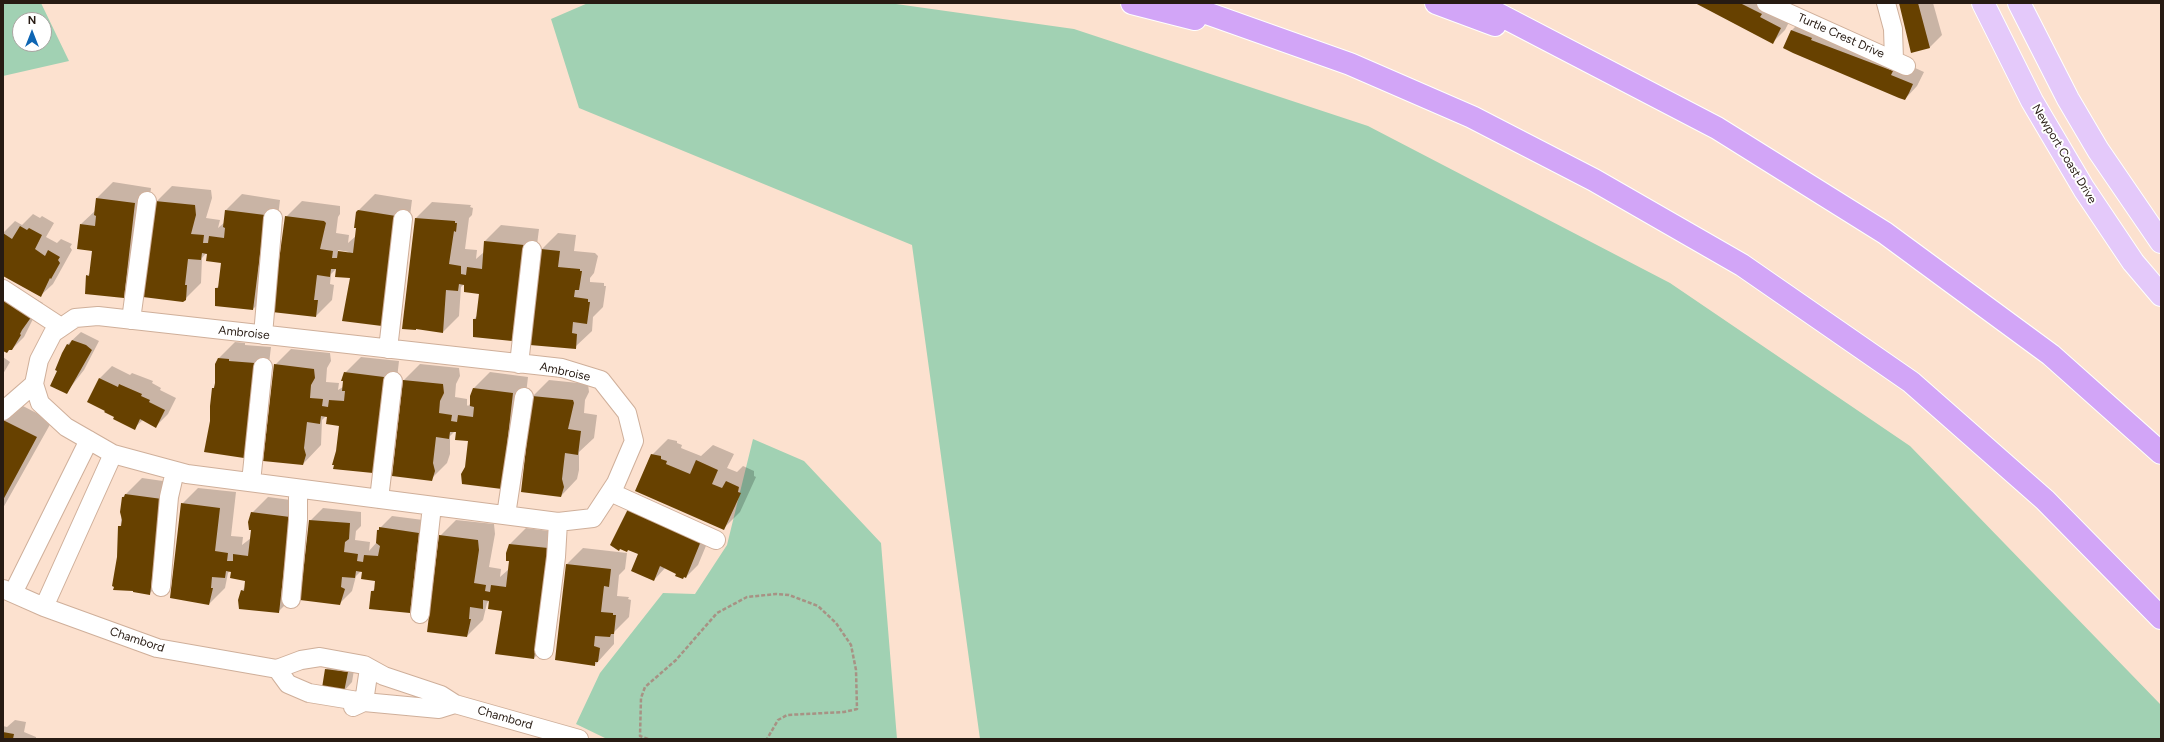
<!DOCTYPE html>
<html>
<head>
<meta charset="utf-8">
<style>
  body { margin:0 }
  #map { position:relative; width:2164px; height:742px; overflow:hidden; background:#fce1cf; font-family:Figtree,sans-serif }
  canvas { display:block }
  .frame { position:absolute; inset:0; border:4px solid #271b13; pointer-events:none }
  .north { position:absolute; left:12px; top:12px; width:40px; height:40px; box-sizing:border-box; background:#fff; border:1px solid #a9a4a1; border-radius:50%; rotate:0deg; font-size:11px; font-weight:700; line-height:16px; text-align:center; color:#271b13 }
  .north::after { content:''; display:block; margin:auto; width:14px; height:18px; background:#0e65b3; clip-path:polygon(50% 0,100% 100%,50% 72%,0 100%) }
</style>
</head>
<body>
<div id="map">
<canvas width="2164" height="742"></canvas>
<div class="frame"></div>
<div class="north">N</div>
</div>
<script>
const g = document.querySelector('canvas').getContext('2d');
g.lineJoin = 'round';
function paint(path, color) {
  g.fillStyle = color;
  g.fill(path, 'evenodd');
}
function poly(rows) {
  const path = new Path2D();
  for (const r of rows) {
    path.moveTo(r[0], r[1]);
    for (let i = 2; i < r.length; i += 2) path.lineTo(r[i], r[i + 1]);
  }
  return path;
}
function trace(path, color, width, dash) {
  g.strokeStyle = color;
  g.lineWidth = width;
  g.lineCap = dash ? 'butt' : 'round';
  g.setLineDash(dash || []);
  g.stroke(path);
}
function drawText(font, color, halo, rows, align = 'center') {
  g.font = font + ' Figtree,sans-serif';
  g.lineWidth = 4;
  g.setLineDash([]);
  g.textBaseline = 'middle';
  g.strokeStyle = halo;
  g.fillStyle = color;
  for (const [text, x, y, turn = 0] of rows) {
    g.save();
    g.translate(x, y);
    g.rotate((+turn || 0) * Math.PI / 180);
    g.textAlign = isNaN(turn) ? turn : align;
    if (halo) g.strokeText(text, 0, 0);
    g.fillText(text, 0, 0);
    g.restore();
  }
}
paint(poly([
  [3,3,41,3,69,61,3,76],
  [20,20,44,20,44,44,20,44],
  [588,3,889,3,1074,29,1368,126,1670,283,1910,446,2161,705,2161,739,980,739,912,245,579,108,551,19],
  [753,439,804,461,881,543,897,739,607,739,576,724,600,673,663,593,695,594,727,545]
]), '#a1d1b3');
paint(poly([
  [1697,3,1772,3,1792,16,1785,30,1773,42],
  [1900,3,1933,3,1942,35,1930,47,1912,52],
  [1804,18,1924,72,1917,86,1905,99,1785,47,1792,30],
  [113,182,151,188,139,281,123,297,87,276,90,273,93,250,81,224,96,210,97,198],
  [172,186,211,190,212,198,206,218,220,220,218,228,225,222,226,210,242,194,280,200,269,293,253,309,216,288,220,285,223,262,208,251,202,258,201,283,185,299,156,202],
  [375,194,412,200,398,309,337,268,331,274,330,284,334,285,332,300,316,316,286,217,302,201,340,206,340,214,338,217,336,233,349,235,348,243,356,236,357,212],
  [338,250,349,252,347,254,338,252],
  [432,202,471,205,470,207,473,208,472,215,469,218,465,249,477,250,476,259,484,252,485,241,501,225,539,229,527,324,511,340,474,319,477,316,480,293,466,282,461,287,459,316,443,332,417,328,403,328,416,218],
  [33,214,40,218,42,216,54,223,46,237,57,243,61,239,72,244,70,247,72,250,53,284,40,296,3,275,3,233,15,221,22,225],
  [558,233,576,235,574,251,595,253,598,256,594,273,590,278,590,282,604,283,604,286,606,286,603,307,593,317,592,331,575,347,542,249],
  [3,281,43,303,34,317,24,337,12,349,3,350],
  [81,332,99,341,84,370,66,393,59,370,67,345],
  [235,342,245,343,245,345,271,347,260,440,243,456,211,421,213,389,215,386,219,358],
  [291,349,330,353,331,361,327,368,326,382,339,383,338,390,343,387,345,373,361,357,399,361,388,456,372,472,337,452,340,425,328,414,322,420,321,445,303,464,275,365],
  [3,357,10,362,3,374],
  [420,364,459,368,460,376,456,384,455,397,467,399,467,405,468,406,471,403,474,388,490,372,528,377,517,471,466,467,469,440,455,431,450,436,450,454,447,463,431,479,404,380],
  [112,366,130,375,132,373,153,381,152,383,161,388,160,390,176,398,168,414,156,426,143,420,134,428,89,401,100,378],
  [549,380,588,384,589,392,585,400,584,413,597,415,594,438,579,452,579,470,577,479,561,496,533,396],
  [19,404,52,421,3,508,3,421],
  [668,439,677,441,677,443,682,445,681,448,701,456,713,445,734,454,727,468,737,472,743,466,754,471,754,476,756,477,740,512,724,528,652,455],
  [142,478,177,483,166,577,150,593,118,558,123,497],
  [198,488,236,492,231,536,243,537,242,545,251,538,252,513,268,497,306,502,294,596,278,612,239,608,239,600,242,591,245,587,246,580,232,569,228,573,225,588,209,604,182,504],
  [641,497,713,529,698,565,686,577,665,568,654,580,640,553,620,548],
  [323,508,361,512,361,526,356,531,355,540,370,542,369,551,377,542,378,530,392,516,431,521,422,599,409,612,372,591,376,588,376,580,363,569,356,576,352,591,339,604,310,521],
  [456,520,494,524,495,534,489,567,501,569,500,577,509,569,510,544,526,528,564,533,550,642,534,658,503,610,490,600,487,603,483,620,467,636,440,536],
  [583,548,627,553,625,569,619,575,617,596,629,597,628,599,631,600,629,617,614,632,614,644,595,665,567,564],
  [334,661,355,664,352,682,344,691,326,669],
  [15,720,26,722,24,732,36,737,36,739,3,739,3,726,7,727]
]), '#0003');
paint(poly([
  [1695,3,1740,3,1762,14,1760,17,1781,28,1773,44],
  [1899,3,1918,3,1930,48,1911,53],
  [1791,30,1812,38,1811,40,1893,71,1891,75,1913,84,1909,93,1905,100,1899,98,1793,53,1783,48],
  [96,198,135,203,124,298,85,294,86,275,89,276,92,251,77,249,80,224,95,226,96,216,94,215],
  [155,201,195,205,196,215,191,234,204,235,203,243,208,243,209,236,224,238,225,228,223,227,225,210,265,215,253,310,215,306,215,288,218,288,221,263,206,261,207,254,202,253,201,260,188,259,185,285,187,285,186,300,183,302,143,297],
  [358,210,396,216,382,326,342,321,350,278,335,277,336,269,331,269,330,277,317,275,314,300,318,300,316,317,272,312,285,216,324,221,326,223,320,249,333,251,332,258,337,258,338,251,353,253,356,228,354,228,356,212],
  [415,218,455,221,455,223,457,223,456,232,454,231,449,264,461,266,461,274,466,275,467,267,482,269,484,241,524,245,512,341,473,337,473,319,476,319,479,294,464,292,464,285,459,284,458,291,446,290,443,333,416,329,416,330,402,329],
  [20,226,27,230,29,228,42,235,35,249,45,256,48,250,60,257,58,260,60,263,51,279,50,278,41,297,3,276,3,233,12,239],
  [541,249,560,251,558,267,580,269,580,271,582,271,579,290,575,290,574,297,588,299,588,302,590,302,587,324,573,322,572,333,577,334,576,349,530,345],
  [3,299,32,316,22,330,20,334,21,335,12,350,9,350,7,353,3,351],
  [72,340,86,345,92,350,67,394,50,386,57,371,55,370,62,353,67,344,69,345],
  [218,358,229,359,229,361,255,363,244,458,204,452,210,421,210,406,212,388,214,388,215,383,215,364],
  [274,364,314,369,315,378,311,385,310,398,323,399,322,406,328,407,329,400,344,401,345,391,342,391,343,381,341,381,344,372,384,377,373,473,333,469,334,465,332,465,336,451,339,426,326,424,327,417,321,416,320,424,307,422,304,448,306,455,303,465,263,461],
  [99,378,118,387,119,384,142,394,141,396,150,400,149,402,165,410,156,428,140,419,135,430,113,419,114,417,104,412,105,411,87,402],
  [403,380,443,384,444,393,440,401,439,413,452,415,451,421,457,422,458,415,473,417,474,407,470,406,470,396,473,388,513,393,502,489,462,484,461,474,465,467,468,441,455,440,456,432,450,432,449,439,436,437,433,463,435,471,432,481,392,476],
  [532,396,573,400,574,403,568,429,581,431,578,455,565,453,562,479,564,487,561,497,521,492],
  [3,420,37,437,3,500],
  [651,454,661,456,661,459,667,461,666,464,690,474,696,460,718,470,712,484,722,488,726,481,739,487,738,492,741,493,724,530,635,491],
  [125,494,162,499,150,595,133,592,133,591,113,590,114,587,112,586,117,557,118,526,121,526,122,520,120,512,122,497,124,497],
  [181,503,220,508,215,551,228,553,227,561,233,561,233,554,248,556,251,530,249,530,248,522,251,512,290,517,279,613,239,609,238,600,241,590,244,591,245,581,230,578,231,572,226,571,225,578,212,577,211,588,213,588,209,605,170,598],
  [628,509,701,541,686,578,684,577,683,579,675,576,676,574,660,566,654,581,631,571,638,554,628,550,627,552,620,549,619,551,610,545],
  [309,520,350,523,349,539,345,542,344,552,358,554,357,561,363,562,364,555,378,556,380,546,376,543,377,530,379,530,379,527,419,533,410,613,369,609,371,591,374,591,375,581,361,579,362,572,356,571,355,578,342,577,341,587,345,589,340,605,300,600],
  [439,535,478,540,479,550,474,583,486,585,485,591,490,592,491,585,506,587,509,561,506,561,506,553,509,544,548,548,534,659,495,654,502,611,488,609,489,601,483,600,483,609,470,607,469,619,471,619,467,637,427,632],
  [566,564,611,569,609,587,604,586,601,612,613,613,613,615,616,615,614,634,611,634,610,637,595,636,594,646,600,648,598,662,595,662,595,666,555,660],
  [325,669,348,672,344,692,322,688],
  [3,732,14,734,13,739,3,739]
]), '#674100');
const minor = poly([
  [1766,3,1906,66],
  [1886,3,1893,29,1894,60],
  [3,289,61,327],
  [98,316,562,368,601,380,627,413,634,441,616,483,593,518,558,522,187,474,113,454,66,427,40,403,34,384,39,360,53,333,75,318,98,316],
  [131,320,147,201],
  [263,335,273,218],
  [388,349,403,219],
  [519,364,532,250],
  [3,411,34,384],
  [251,482,263,367],
  [610,492,716,540],
  [379,499,393,381],
  [506,515,524,397],
  [161,587,169,497,175,471],
  [3,589,44,607,157,648,277,669,301,660,320,657,364,665,384,676,441,695,455,704,579,739],
  [13,593,89,440],
  [291,599,298,520,298,489],
  [44,607,113,454],
  [420,614,432,506],
  [544,650,556,557,558,522],
  [277,669,288,684,309,693,364,702,439,709,455,704],
  [353,707,364,702,369,668]
]);
const major = poly([
  [1983,3,2032,101,2084,189,2133,262,2161,295],
  [2019,3,2068,99,2098,150,2161,242]
]);
const highway = poly([
  [1132,3,1195,19],
  [1178,3,1350,64,1472,117,1594,180,1742,265,1911,382,2045,500,2161,618],
  [1436,3,1495,25],
  [1477,3,1717,128,1885,233,2051,355,2161,453]
]);
trace(minor, '#cfaf9a', 20);
trace(major, '#fff', 24);
trace(highway, '#fff', 24);
trace(poly([
  [648,739,640,736,641,698,645,687,676,660,717,613,747,597,776,594,789,595,818,606,836,623,851,645,856,670,857,709,844,712,787,715,778,720,767,739]
]), '#a79284', 2.5, [4, 2]);
trace(minor, '#fff', 18);
trace(major, '#e4c9fa', 22);
trace(highway, '#d2a5f7', 22);
drawText('12px', '#271b13', '#fff', [
  ["Turtle Crest Drive",1841,36,24],
  ["Newport Coast Drive",2064,154,59],
  ["Ambroise",244,333,6],
  ["Ambroise",565,372,12],
  ["Chambord",137,640,18],
  ["Chambord",505,718,16]
]);
</script>
</body>
</html>
